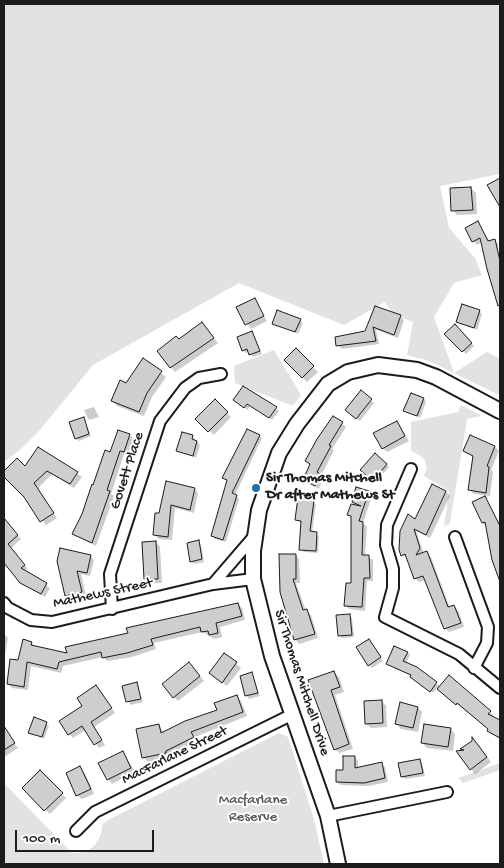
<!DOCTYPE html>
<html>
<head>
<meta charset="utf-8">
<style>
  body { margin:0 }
  #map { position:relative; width:504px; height:868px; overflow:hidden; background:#fff; font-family:"Gochi Hand",sans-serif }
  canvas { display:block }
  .frame { position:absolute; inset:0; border:5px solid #1c1c1c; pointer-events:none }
  .scale { position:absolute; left:15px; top:830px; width:139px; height:22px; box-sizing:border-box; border:2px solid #1c1c1c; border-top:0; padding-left:6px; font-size:15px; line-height:18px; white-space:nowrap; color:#1c1c1c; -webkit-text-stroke:4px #fff; paint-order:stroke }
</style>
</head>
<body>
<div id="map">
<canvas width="504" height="868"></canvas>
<div class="frame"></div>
<div class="scale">100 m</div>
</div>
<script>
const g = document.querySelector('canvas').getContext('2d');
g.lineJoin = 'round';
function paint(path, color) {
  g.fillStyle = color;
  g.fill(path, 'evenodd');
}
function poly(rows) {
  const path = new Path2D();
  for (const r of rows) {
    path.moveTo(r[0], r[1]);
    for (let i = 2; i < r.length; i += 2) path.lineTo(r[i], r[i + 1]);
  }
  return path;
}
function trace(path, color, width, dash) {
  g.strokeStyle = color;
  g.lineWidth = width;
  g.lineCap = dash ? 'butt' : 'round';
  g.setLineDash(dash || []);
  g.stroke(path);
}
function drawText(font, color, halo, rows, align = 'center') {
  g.font = font + ' "Gochi Hand",sans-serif';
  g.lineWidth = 4;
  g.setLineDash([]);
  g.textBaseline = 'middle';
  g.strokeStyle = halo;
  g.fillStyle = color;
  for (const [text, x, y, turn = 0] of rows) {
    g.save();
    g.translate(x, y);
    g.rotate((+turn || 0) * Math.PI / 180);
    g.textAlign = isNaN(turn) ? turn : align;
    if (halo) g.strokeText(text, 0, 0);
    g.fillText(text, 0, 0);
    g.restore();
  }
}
paint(poly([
  [4,4,500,4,500,174,440,186,449,228,475,258,482,275,454,283,434,317,454,373,487,352,500,359,499,395,429,361,407,355,413,322,393,314,385,302,344,325,239,283,93,365,39,431,20,450,4,462],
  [274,350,301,395,293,406,235,383,234,366],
  [461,405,482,416,467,419,450,523,444,527,449,491,424,476,427,468,425,461,421,456,411,451,411,422,458,412],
  [279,733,288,737,314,819,324,864,4,864,4,783,72,853,86,852,95,845,101,834,102,825,108,820],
  [500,763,500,770,463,783,458,778]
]), '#e2e2e2');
paint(poly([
  [471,188,476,193,477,214,457,215,453,210],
  [478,222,490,242,495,240,498,244,500,300,497,296,482,242,477,245,473,241],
  [254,299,267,321,251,329,238,307],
  [375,307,400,316,404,320,398,338,376,330,379,344,342,349,338,345,366,332],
  [479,311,482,314,477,330,457,321],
  [300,320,303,323,298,334,274,323],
  [455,326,474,346,466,354,446,334],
  [206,328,218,343,175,372,171,367],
  [252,333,262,354,253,357,249,352,246,353,243,350],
  [296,350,318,372,307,382,286,360],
  [144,360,166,377,152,397,144,416,117,406,113,401],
  [243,388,279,411,272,420,250,405,248,410,238,403],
  [361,392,374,403,360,421,349,413],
  [424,399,426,402,420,418,405,410],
  [215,401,231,417,214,435,197,419],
  [94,407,99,417,89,420,84,410],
  [333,417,346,427,332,449,334,450,321,476,323,478,319,489,304,480,310,465,307,461],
  [83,418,91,436,79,441,76,438],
  [397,422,409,441,387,452,383,448],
  [129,435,134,439,128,455,124,454,111,494,114,496,96,546,73,534,111,453],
  [192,436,200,445,196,458,177,450],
  [259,436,262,438,235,495,239,499,226,542,215,539,212,536,228,481,223,477],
  [471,437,495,447,499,451,491,470,493,472,490,496,474,494,470,490,474,458,465,451],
  [39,448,82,477,74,488,52,474,38,488,57,518,46,525,25,496,4,475,17,460,26,468],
  [375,455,389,467,376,482,362,470],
  [167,483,194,489,198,493,194,513,175,508,172,540,159,539,155,535],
  [368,492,372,496,363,523,367,527,365,556,373,560,373,581,367,581,365,611,349,609,345,605,352,585,352,518,349,515,358,507,353,501],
  [446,492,450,496,430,538,416,531,424,554,427,553,431,557,450,608,454,606,458,610,464,627,449,632,445,628,426,580,419,582,415,578,408,558,402,555,416,520],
  [485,497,500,525,500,583,493,560,487,527,483,523],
  [313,501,316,504,312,533,319,536,318,553,304,552,301,549,302,523,296,520],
  [4,520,21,539,11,548,28,569,25,571,50,588,45,597,26,586,4,561],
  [156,542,160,547,162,583,150,583,145,579],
  [198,542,201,545,204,562,194,564,191,561],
  [295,555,299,559,300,583,296,583,306,611,311,615,318,638,299,644,295,639,281,592],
  [90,556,94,560,90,576,81,574,86,596,70,599,66,595,58,561],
  [238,604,242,608,245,620,220,627,222,637,215,639,202,632,154,643,156,649,132,657,107,661,103,657,63,666,61,673,31,666,28,690,12,688,8,684,19,661,31,643,36,647,69,655,129,634],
  [349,615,352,618,354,637,342,638,340,636],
  [4,634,8,638,4,660],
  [369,640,383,661,372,668,369,665],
  [407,653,410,655,406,664,441,687,449,677,490,712,494,716,492,718,500,722,500,739,493,735,489,730,437,688,433,693,412,676,387,664],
  [225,654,241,668,227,686,215,678],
  [194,668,204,681,178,701,174,697],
  [334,672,339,677,344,692,335,695,353,749,339,753,335,749,309,680],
  [252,674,260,696,249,699,247,696,242,676],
  [136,684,143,702,130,705,124,687],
  [100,691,115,713,94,727,105,745,99,748,86,730,73,738,69,734,84,707],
  [237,697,241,701,247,716,195,737,197,741,169,755,170,757,148,762,144,758,137,730,159,725,164,733,218,711],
  [382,701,386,706,387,727,371,728,366,723],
  [418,708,422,712,418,732,401,729,396,724],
  [46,723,49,726,44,739,30,732],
  [451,729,455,734,453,751,427,748,422,743],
  [6,732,18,748,4,757,4,734],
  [477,743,491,762,475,774,471,769,462,749],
  [123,752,135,772,112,784,108,779],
  [355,758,358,761,358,768,381,763,385,767,388,782,368,786,341,785,337,782],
  [420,760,422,763,425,776,405,779,402,777],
  [80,768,85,773,94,794,82,799,77,795],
  [40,772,66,798,50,814,24,788]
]), '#0003');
const building = poly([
  [500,178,500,207,487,185,500,178],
  [471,187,473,210,451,211,450,188,471,187],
  [478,221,488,241,495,239,500,261,500,305,498,306,487,269,480,238,472,242,465,228,478,221],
  [255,298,264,316,245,325,236,307,255,298],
  [462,304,480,310,474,328,456,322,462,304],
  [375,306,401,315,394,335,373,327,376,341,336,346,335,337,365,331,375,306],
  [277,310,301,319,295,332,272,324,277,310],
  [202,322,214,338,170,368,157,351,176,336,179,339,202,322],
  [455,324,472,343,462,352,444,334,455,324],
  [252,331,260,351,249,355,247,349,242,351,237,337,252,331],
  [296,348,314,366,302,378,284,360,296,348],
  [143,358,162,371,147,393,139,412,111,401,120,380,126,383,143,358],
  [243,386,277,407,269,418,247,404,244,408,233,400,243,386],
  [361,390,372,399,356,419,345,410,361,390],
  [411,393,424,398,417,416,403,411,411,393],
  [215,399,228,412,208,432,195,419,215,399],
  [333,416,343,422,329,445,331,446,317,472,320,474,315,486,303,480,310,464,305,461,317,439,333,416],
  [84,417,89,434,75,439,69,422,84,417],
  [397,421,405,436,382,449,373,433,397,421],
  [247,429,260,435,232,493,237,495,223,540,211,536,227,480,222,478,247,429],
  [118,430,130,434,124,452,120,451,107,490,110,491,92,543,72,534,82,514,92,484,93,485,105,450,110,452,118,430],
  [182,432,193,435,192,439,197,441,193,456,176,451,182,432],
  [470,435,495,446,487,466,489,467,486,493,468,490,473,456,463,451,470,435],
  [38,447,78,472,70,484,47,471,34,483,54,513,40,522,24,497,4,477,4,471,17,458,25,466,38,447],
  [375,453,387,464,373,481,360,470,375,453],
  [166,481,195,488,190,510,171,505,168,537,153,535,155,513,159,513,166,481],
  [432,484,446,491,426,535,414,529,420,548,416,555,427,551,448,607,454,605,461,623,444,629,423,576,414,579,405,554,401,556,399,550,400,531,408,514,415,519,432,484],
  [356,487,369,491,359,521,363,522,362,555,369,555,370,578,364,578,362,607,344,606,346,583,351,583,351,516,347,515,351,504,361,506,352,502,356,487],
  [485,496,500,526,500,582,492,560,485,522,482,523,472,502,485,496],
  [298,497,314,500,310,531,317,532,316,551,299,550,301,521,295,520,298,497],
  [4,518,18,535,8,544,25,565,21,568,47,583,41,594,20,583,4,563,4,518],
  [199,540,202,559,190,562,187,543,199,540],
  [156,541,158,579,144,579,142,542,156,541],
  [60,548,91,555,87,573,77,571,82,592,65,596,57,561,60,548],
  [279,554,296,554,296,579,293,579,303,610,307,609,315,634,294,640,280,592,279,554],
  [238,603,242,616,216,623,218,633,209,635,208,631,201,632,200,627,151,639,153,645,127,653,102,658,101,652,59,662,57,669,27,662,24,687,7,684,10,659,18,660,23,639,32,642,31,645,67,653,65,647,128,633,126,628,238,603],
  [350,614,352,635,338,636,336,615,350,614],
  [369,639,381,657,368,666,356,647,369,639],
  [394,646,408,652,403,661,417,667,437,682,430,692,410,677,411,675,386,664,394,646],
  [224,653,237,662,222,683,209,673,224,653],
  [189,662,200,676,173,698,162,684,189,662],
  [334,671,340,687,331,690,349,744,334,750,308,680,334,671],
  [252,672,258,693,245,696,240,676,252,672],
  [449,675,491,711,488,714,500,720,500,738,487,731,488,729,457,703,456,705,437,689,449,675],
  [137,682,141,699,126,702,122,686,137,682],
  [96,685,112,708,91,722,102,740,94,745,82,726,68,735,59,721,82,706,77,698,96,685],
  [237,695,243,712,191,732,194,737,166,751,166,753,142,758,136,729,159,724,161,733,185,721,217,710,214,703,237,695],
  [382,700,383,723,365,724,364,701,382,700],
  [400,702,418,707,413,728,395,724,400,702],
  [34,717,47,722,42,737,28,733,34,717],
  [424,724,451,728,448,747,421,743,424,724],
  [4,726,15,743,4,750,4,726],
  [472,737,487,757,470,770,456,751,464,750,460,749,472,741,472,737],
  [123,751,131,768,107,780,98,763,123,751],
  [343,756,355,756,355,768,382,762,385,778,364,783,336,782,336,770,343,770,343,756],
  [420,759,423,773,401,777,398,763,420,759],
  [80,766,91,789,76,796,66,773,80,766],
  [40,770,63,793,44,811,22,788,40,770]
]);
paint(building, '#cecece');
trace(building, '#1c1c1c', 1);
const minor = poly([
  [411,469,387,525,386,545,393,569,393,588,385,617,459,654,500,688],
  [455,537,488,627,487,643,474,668],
  [213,584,256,534],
  [4,603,8,608,31,620,52,622,213,584,253,579],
  [112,609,110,574,160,421,185,388,199,378,221,374],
  [328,816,447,792],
  [76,831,95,812,293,714]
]);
const tertiary = poly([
  [338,864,328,816,272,656,253,579,253,551,259,510,279,453,297,424,328,384,348,372,378,365,417,370,436,377,500,411]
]);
trace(minor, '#1c1c1c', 14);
trace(tertiary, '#1c1c1c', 18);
trace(minor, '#fff', 10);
trace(tertiary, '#fff', 14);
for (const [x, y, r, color] of [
  [256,488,5,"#1f6fb2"]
]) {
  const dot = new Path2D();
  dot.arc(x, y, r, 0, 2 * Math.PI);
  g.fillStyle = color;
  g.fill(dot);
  trace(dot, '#fff', 2);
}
drawText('15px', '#1c1c1c', '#fff', [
  ["Govett Place",128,471,-72],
  ["Mathews Street",103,594,-12],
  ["Sir Thomas Mitchell Drive",301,683,72],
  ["MacFarlane Street",175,756,-26]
]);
drawText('bold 15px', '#1c1c1c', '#fff', [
  ["Sir Thomas Mitchell",266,479],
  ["Dr after Mathews St",266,496]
], 'left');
drawText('15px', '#575757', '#fff', [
  ["Macfarlane",253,801],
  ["Reserve",253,818]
]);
</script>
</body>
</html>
